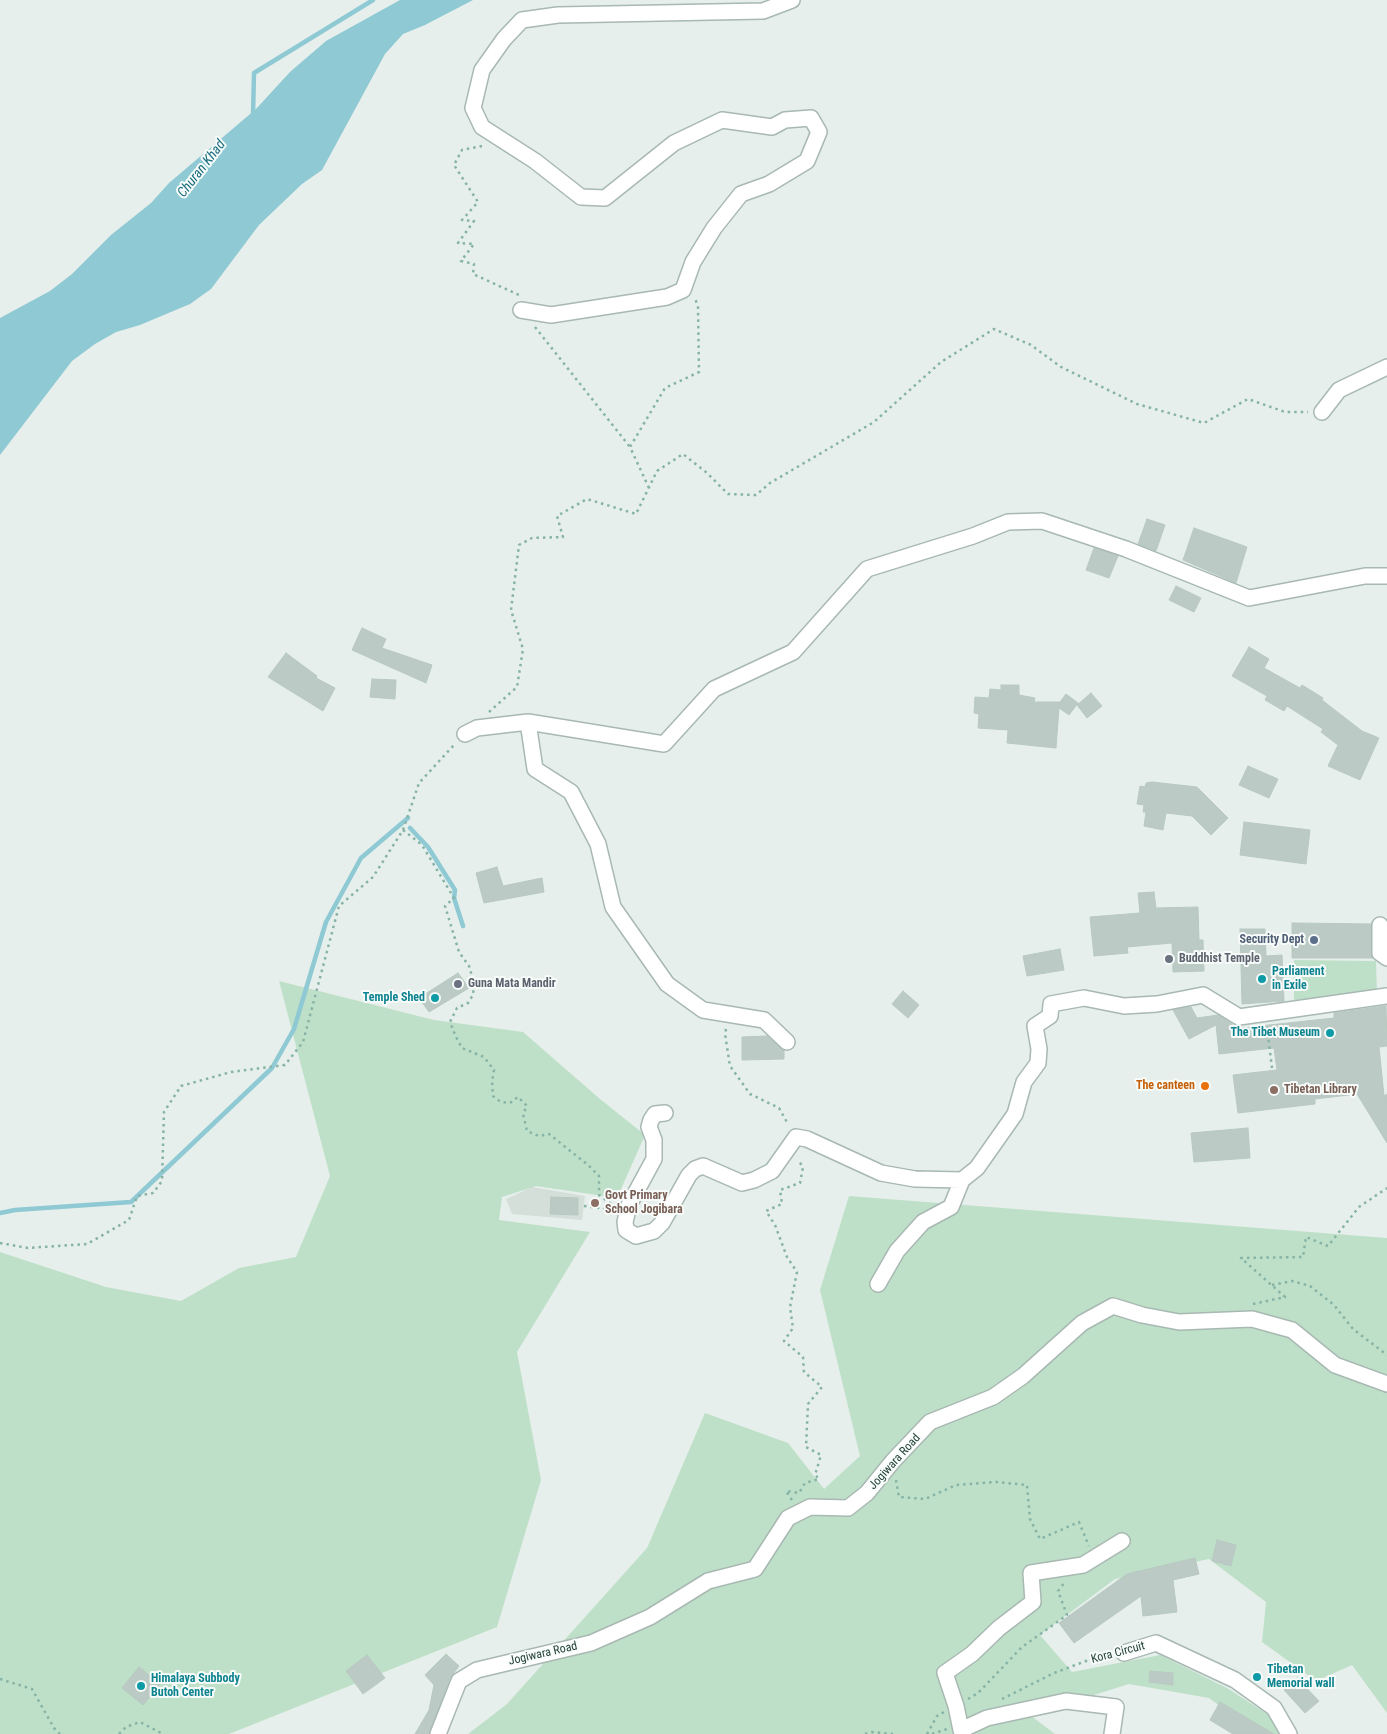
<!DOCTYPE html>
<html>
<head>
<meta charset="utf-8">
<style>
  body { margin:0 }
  canvas { display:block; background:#e6efeb }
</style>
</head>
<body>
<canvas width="1387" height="1734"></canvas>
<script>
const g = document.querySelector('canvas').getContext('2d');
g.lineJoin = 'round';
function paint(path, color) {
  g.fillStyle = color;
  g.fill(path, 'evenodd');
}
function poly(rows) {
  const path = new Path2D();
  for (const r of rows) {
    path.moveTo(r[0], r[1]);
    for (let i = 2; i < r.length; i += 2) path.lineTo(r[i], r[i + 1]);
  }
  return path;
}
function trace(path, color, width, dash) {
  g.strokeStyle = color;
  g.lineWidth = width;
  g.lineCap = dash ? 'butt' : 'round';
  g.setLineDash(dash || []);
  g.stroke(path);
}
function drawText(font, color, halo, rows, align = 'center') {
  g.font = font + ' "Roboto Condensed",sans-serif';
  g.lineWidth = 4;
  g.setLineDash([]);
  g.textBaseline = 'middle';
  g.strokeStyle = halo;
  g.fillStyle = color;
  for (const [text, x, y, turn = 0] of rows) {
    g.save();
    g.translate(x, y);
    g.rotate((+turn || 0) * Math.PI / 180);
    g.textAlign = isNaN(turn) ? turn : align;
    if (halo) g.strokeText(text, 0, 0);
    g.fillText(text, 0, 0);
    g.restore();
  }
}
paint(poly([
  [532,1187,585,1196,582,1220,512,1214,506,1199]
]), '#d4dfda');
paint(poly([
  [1294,960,1376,961,1377,993,1294,1000],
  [279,981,434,1020,523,1032,600,1099,645,1135,617,1198,536,1186,502,1197,499,1220,590,1232,517,1352,541,1480,497,1627,229,1734,0,1734,0,1252,106,1287,181,1301,239,1268,296,1257,330,1176],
  [849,1196,1387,1238,1387,1713,1352,1665,1316,1681,1262,1642,1266,1602,1209,1559,1115,1579,1040,1635,1072,1672,1160,1655,1227,1688,1298,1734,1257,1734,1209,1698,1129,1684,1030,1715,1055,1734,468,1734,507,1704,647,1548,705,1413,788,1443,824,1489,860,1456,820,1290]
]), '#bfe0c8');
paint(poly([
  [400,0,473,0,425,25,403,34,385,54,322,170,302,184,259,225,211,289,190,304,140,325,116,332,95,344,72,361,0,455,0,318,50,291,72,274,111,235,151,203,169,183,256,109,290,72,326,41]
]), '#8ec9d4');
trace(poly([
  [253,115,254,73,373,0],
  [410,828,428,847,455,890,454,898,463,926],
  [0,1213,15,1210,131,1202,272,1068,294,1029,326,922,361,858,408,818]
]), '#8ec9d4', 4.5);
const building = poly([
  [1147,519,1165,525,1156,551,1138,544,1147,519],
  [1194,528,1247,547,1236,583,1183,560,1194,528],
  [1094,548,1118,556,1109,578,1086,570,1094,548],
  [1176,586,1201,598,1194,612,1169,600,1176,586],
  [362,628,386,639,382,648,432,665,426,683,352,650,362,628],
  [1249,647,1269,659,1264,668,1300,688,1302,685,1323,698,1322,700,1362,731,1379,738,1360,780,1328,766,1338,745,1321,732,1323,729,1287,706,1284,711,1265,700,1267,696,1232,676,1249,647],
  [286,653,317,676,316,678,335,688,323,711,268,677,286,653],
  [372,679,396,680,395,699,370,697,372,679],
  [1001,685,1019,685,1019,695,1035,698,1034,702,1060,702,1066,694,1078,703,1069,715,1059,708,1056,748,1007,743,1008,730,978,728,979,714,974,713,975,697,989,698,990,689,1001,690,1001,685],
  [1091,693,1102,706,1087,718,1077,705,1091,693],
  [1248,766,1278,779,1269,798,1239,785,1248,766],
  [1152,782,1197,787,1228,818,1211,835,1192,816,1166,813,1163,830,1144,826,1146,812,1143,812,1144,805,1137,804,1140,786,1145,787,1146,783,1152,782],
  [1244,822,1310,830,1306,864,1240,855,1244,822],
  [497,867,503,886,542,878,544,892,484,903,476,873,497,867],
  [1154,892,1156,908,1198,907,1199,940,1203,940,1204,971,1173,972,1172,943,1127,947,1128,953,1094,956,1090,917,1140,913,1138,893,1154,892],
  [1292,923,1371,924,1373,958,1292,958,1292,923],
  [1240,929,1265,929,1266,956,1282,955,1284,1001,1242,1004,1240,929],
  [1060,949,1064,970,1027,976,1023,956,1060,949],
  [458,973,469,988,429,1012,419,998,458,973],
  [903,991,919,1005,908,1018,892,1004,903,991],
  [1386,1006,1387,1046,1379,1047,1384,1096,1387,1094,1387,1143,1357,1094,1315,1099,1315,1104,1238,1113,1233,1075,1277,1070,1274,1048,1219,1054,1216,1025,1189,1039,1173,1010,1191,1007,1197,1018,1218,1015,1232,1024,1232,1029,1334,1018,1334,1013,1386,1006],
  [767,1036,784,1051,784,1059,742,1060,742,1037,767,1036],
  [1248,1128,1250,1158,1194,1162,1191,1133,1248,1128],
  [551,1197,578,1198,578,1215,550,1214,551,1197],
  [1217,1540,1236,1545,1231,1566,1212,1561,1217,1540],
  [1195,1558,1199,1574,1173,1580,1177,1612,1143,1616,1141,1596,1074,1643,1059,1623,1127,1574,1195,1558],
  [446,1654,459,1666,450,1678,429,1734,415,1734,429,1710,434,1685,425,1675,446,1654],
  [367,1655,385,1678,363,1694,346,1671,367,1655],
  [139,1667,160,1684,143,1705,122,1688,139,1667],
  [1150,1671,1173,1673,1173,1685,1149,1682,1150,1671],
  [1297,1678,1319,1701,1305,1713,1284,1690,1297,1678],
  [1220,1702,1274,1734,1233,1734,1210,1720,1220,1702]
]);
paint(building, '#bbcac4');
trace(building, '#b8c9c2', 1);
const minor = poly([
  [521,310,551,315,667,297,683,290,693,262,714,228,741,194,769,184,807,161,819,132,811,118,785,120,772,127,722,120,674,143,605,198,581,197,535,161,482,127,473,108,482,70,504,39,522,20,558,15,763,11,792,0],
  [1322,412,1339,390,1387,367],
  [528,722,535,769,571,792,598,844,613,907,667,984,703,1010,764,1020,787,1042],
  [465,734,477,728,528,722,664,744,714,689,793,652,867,569,973,536,1008,522,1042,521,1126,549,1249,598,1365,576,1387,576],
  [1380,925,1380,953,1387,958],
  [665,1113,655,1114,651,1120,649,1127,654,1140,654,1159,629,1205,625,1222,626,1230,636,1236,654,1231,662,1223,689,1175,695,1169,703,1166,742,1183,754,1180,772,1171,796,1137,807,1139,881,1173,915,1179,962,1180],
  [878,1284,897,1251,923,1222,951,1207,962,1180,977,1168,1015,1114,1024,1082,1038,1063,1039,1049,1035,1026,1050,1016,1051,1004,1084,998,1124,1006,1157,1004,1203,995,1239,1017,1387,996],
  [1124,1653,1156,1643,1235,1680,1274,1708,1289,1734],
  [438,1734,459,1681,477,1670,591,1643,650,1617,708,1581,755,1569,788,1518,810,1507,848,1508,867,1493,893,1461,930,1422,993,1397,1023,1376,1082,1323,1113,1306,1142,1315,1179,1322,1252,1319,1292,1330,1335,1365,1387,1384],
  [1112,1734,1116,1707,1066,1701,987,1718,961,1730,956,1706,945,1673,972,1654,999,1628,1033,1602,1031,1573,1083,1565,1122,1541]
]);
trace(minor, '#a8b8b2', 18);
trace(poly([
  [482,146,462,150,454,165,478,202,462,220,474,221,458,243,474,244,461,261,474,264,473,274,519,295],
  [535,327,630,447],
  [649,488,630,447,665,388,699,372,698,307,695,298],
  [489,712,517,687,523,649,511,610,519,545,532,538,563,537,557,516,587,499,636,514,657,471,683,454,707,473,728,494,756,495,770,483,874,422,941,362,994,329,1031,345,1061,367,1137,404,1204,423,1248,399,1285,412,1308,412],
  [403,830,422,845,454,898,445,906,459,952,469,966,474,983,473,995,468,1003,457,1008,450,1022,456,1037,462,1048,484,1057,494,1070,492,1082,493,1096,501,1102,510,1103,518,1097,527,1106,523,1114,527,1131,539,1136,549,1134,588,1165,599,1176,599,1195,614,1206],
  [1267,1027,1272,1068],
  [726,1029,725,1034,730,1066,750,1094,779,1108,788,1124],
  [584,1206,614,1210],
  [0,1243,28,1248,87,1244,129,1220,137,1196,153,1193,162,1181,164,1112,181,1086,231,1072,285,1065,303,1042,339,906,373,877,403,830,419,783,454,745],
  [1272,1285,1292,1281,1310,1286,1334,1305,1353,1329,1387,1355],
  [1253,1304,1285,1297,1241,1258,1303,1257,1306,1237,1328,1246,1359,1207,1387,1188],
  [896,1480,899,1497,925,1499,956,1485,996,1482,1027,1485,1030,1519,1040,1539,1079,1522,1089,1546],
  [792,1500,786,1491,799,1493,805,1483,819,1479,815,1475,821,1455,806,1447,808,1404,822,1387,804,1372,803,1357,784,1341,793,1328,790,1307,797,1272,787,1257,775,1225,766,1211,782,1204,780,1190,800,1183,803,1167,798,1160],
  [0,1679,32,1689,54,1728,60,1734],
  [968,1699,978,1693,1022,1647,1067,1615,1058,1591,1065,1582],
  [1002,1699,1054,1673,1086,1661,1111,1656],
  [119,1734,126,1727,140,1722,163,1734],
  [865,1734,872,1732,893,1734],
  [927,1734,937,1716,944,1712],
  [932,1734,947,1729]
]), '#86b3a5', 2.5, [2.5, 4]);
trace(minor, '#fff', 15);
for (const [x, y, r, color] of [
  [1314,940,5,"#5c6f8a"],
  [1169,959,5,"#6b7280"],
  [1262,979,5,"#0f9aa8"],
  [458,984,5,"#6b7280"],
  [435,998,5,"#0f9aa8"],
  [1330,1033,5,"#0f9aa8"],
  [1205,1086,5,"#e8710a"],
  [1274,1090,5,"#8d6e63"],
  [595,1203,5,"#8d6e63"],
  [1257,1677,5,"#0f9aa8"],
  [141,1686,5,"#0f9aa8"]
]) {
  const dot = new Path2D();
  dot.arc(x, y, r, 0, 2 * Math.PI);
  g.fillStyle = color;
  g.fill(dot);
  trace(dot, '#f7fbf9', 2);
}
drawText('bold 12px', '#4e5e75', '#f7fbf9', [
  ["Security Dept",1304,940]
], 'right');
drawText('bold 12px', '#5b616d', '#f7fbf9', [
  ["Buddhist Temple",1179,959],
  ["Guna Mata Mandir",468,984]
], 'left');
drawText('bold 12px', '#0d838f', '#f7fbf9', [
  ["Parliament",1272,972],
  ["in Exile",1272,986],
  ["Temple Shed",425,998,"right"],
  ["The Tibet Museum",1320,1033,"right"],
  ["Tibetan",1267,1670],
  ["Memorial wall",1267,1684],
  ["Himalaya Subbody",151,1679],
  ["Butoh Center",151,1693]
], 'left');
drawText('bold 12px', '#c56008', '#f7fbf9', [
  ["The canteen",1195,1086]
], 'right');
drawText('bold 12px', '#785e54', '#f7fbf9', [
  ["Tibetan Library",1284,1090],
  ["Govt Primary",605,1196],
  ["School Jogibara",605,1210]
], 'left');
drawText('12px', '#24423a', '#f7fbf9', [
  ["Jogiwara Road",895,1462,-48],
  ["Kora Circuit",1118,1653,-15],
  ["Jogiwara Road",543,1654,-13]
]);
drawText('italic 14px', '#1c6f80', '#f7fbf9', [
  ["Churan Khad",202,169,-52]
]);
</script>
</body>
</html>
